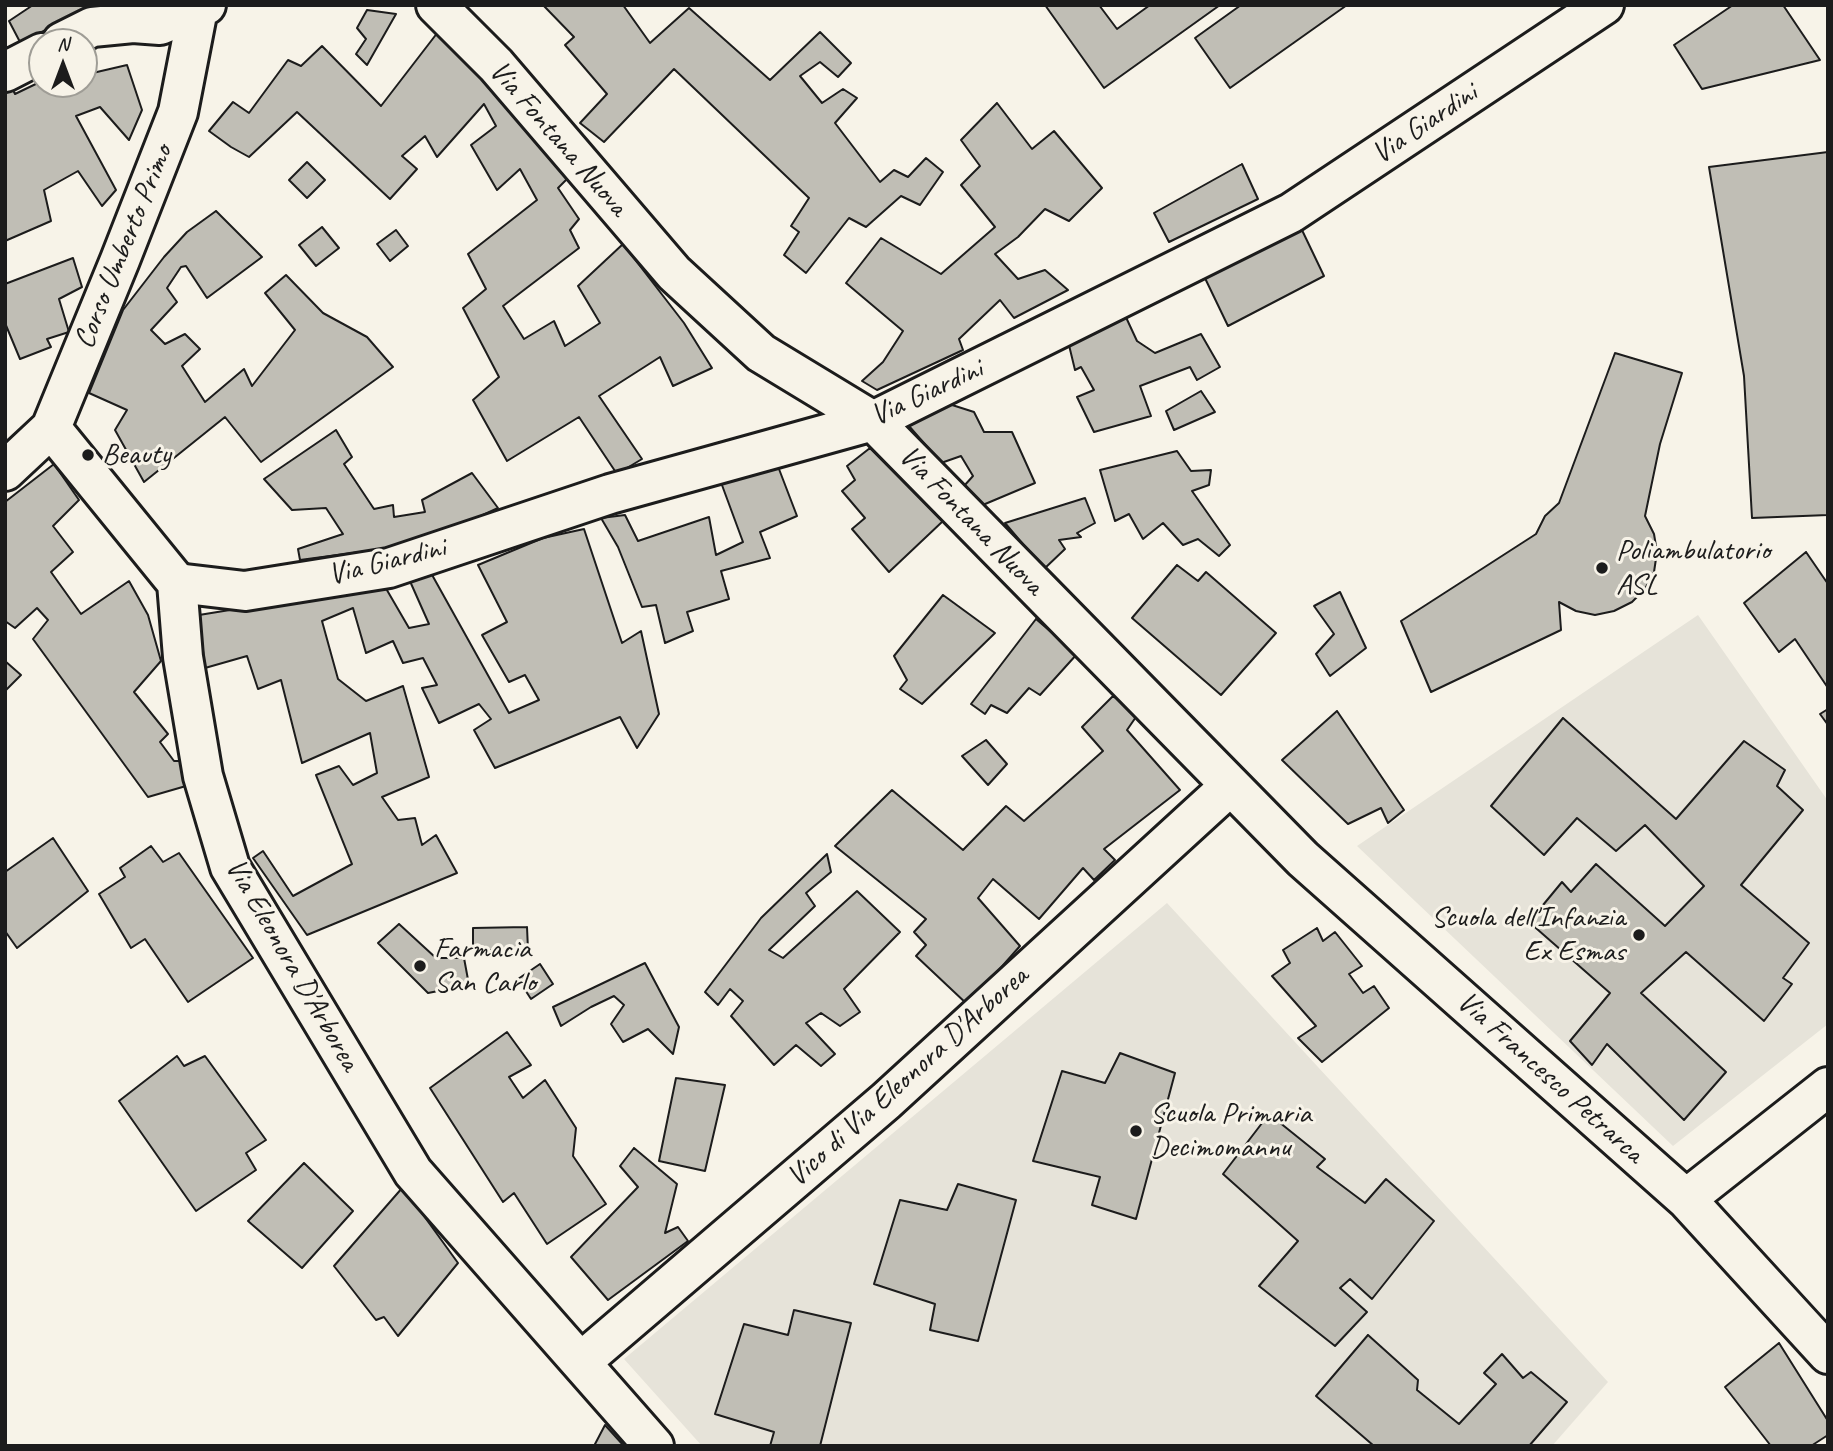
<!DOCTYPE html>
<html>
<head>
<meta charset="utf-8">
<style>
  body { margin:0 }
  #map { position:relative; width:1833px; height:1451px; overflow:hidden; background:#f7f3e8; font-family:Caveat,sans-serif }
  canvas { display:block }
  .frame { position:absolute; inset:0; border:7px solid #1c1c1c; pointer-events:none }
  .north { position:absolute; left:28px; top:28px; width:70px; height:70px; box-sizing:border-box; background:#f7f3e8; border:2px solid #9f9d96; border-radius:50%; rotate:0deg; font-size:19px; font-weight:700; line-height:28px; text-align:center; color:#1c1c1c }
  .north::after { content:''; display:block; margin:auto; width:24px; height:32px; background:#1c1c1c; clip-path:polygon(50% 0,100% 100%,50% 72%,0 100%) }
</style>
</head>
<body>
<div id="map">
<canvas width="1833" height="1451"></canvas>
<div class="frame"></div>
<div class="north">N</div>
</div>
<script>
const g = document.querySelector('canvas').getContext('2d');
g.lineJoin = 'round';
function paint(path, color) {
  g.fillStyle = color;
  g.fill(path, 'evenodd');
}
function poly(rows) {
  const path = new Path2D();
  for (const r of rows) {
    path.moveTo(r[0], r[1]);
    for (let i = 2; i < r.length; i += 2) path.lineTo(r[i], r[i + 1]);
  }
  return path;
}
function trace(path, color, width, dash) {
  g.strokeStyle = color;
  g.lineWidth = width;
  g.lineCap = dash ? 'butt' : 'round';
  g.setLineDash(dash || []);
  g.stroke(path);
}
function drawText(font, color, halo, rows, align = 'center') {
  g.font = font + ' Caveat,sans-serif';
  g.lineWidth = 6;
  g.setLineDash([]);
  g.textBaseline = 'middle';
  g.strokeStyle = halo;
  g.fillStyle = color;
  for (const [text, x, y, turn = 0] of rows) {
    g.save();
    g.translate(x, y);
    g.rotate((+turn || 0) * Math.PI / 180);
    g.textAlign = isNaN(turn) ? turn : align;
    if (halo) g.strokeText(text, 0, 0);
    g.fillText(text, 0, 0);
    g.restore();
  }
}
paint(poly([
  [1698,615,1828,801,1828,1024,1673,1146,1357,846],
  [1167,903,1608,1382,1552,1446,702,1446,624,1359]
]), '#e6e3d9');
const building = poly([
  [33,5,100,5,20,42,9,21,33,5],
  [543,5,623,5,650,43,689,8,770,80,820,32,851,63,838,77,820,62,800,76,822,103,843,89,857,98,835,123,880,182,894,170,908,177,926,158,943,172,920,205,901,196,866,227,849,218,806,273,784,255,799,232,791,226,809,198,674,69,604,142,580,123,607,94,565,45,574,37,543,5],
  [1045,5,1099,5,1117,29,1150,5,1220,5,1104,88,1045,5],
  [1241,5,1347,5,1230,88,1195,38,1241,5],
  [1733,5,1783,5,1820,60,1702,89,1674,45,1733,5],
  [367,10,396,14,367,65,356,54,366,39,357,28,367,10],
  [438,32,486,73,568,178,558,188,579,219,570,230,579,248,503,306,524,339,554,321,565,346,600,323,578,286,623,244,684,323,712,368,673,386,660,357,599,396,642,459,617,474,579,417,507,461,473,400,499,377,463,308,486,289,468,254,537,200,520,169,497,190,471,145,496,126,484,104,437,157,425,136,402,156,417,169,390,199,297,112,249,157,231,147,209,131,233,102,249,113,288,60,301,66,322,46,381,106,438,32],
  [127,65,142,110,129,140,100,107,76,116,116,190,102,206,78,171,44,190,51,221,5,241,5,87,10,84,15,94,42,81,42,84,84,84,84,75,127,65],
  [997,103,1032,149,1054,131,1102,188,1069,221,1045,209,1018,237,995,254,1018,279,1045,270,1068,290,1014,318,1000,300,959,339,963,350,877,390,862,381,883,362,903,331,846,283,881,238,941,274,995,227,961,185,980,166,961,140,997,103],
  [1828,152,1828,515,1752,518,1744,376,1709,167,1828,152],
  [307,162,325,180,307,198,289,180,307,162],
  [1242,164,1258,199,1169,242,1154,213,1242,164],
  [216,211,262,257,207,298,186,266,181,267,167,288,177,302,151,330,165,344,185,334,200,349,182,366,205,402,244,369,252,386,295,330,265,293,286,275,323,313,367,337,393,367,261,462,225,417,144,482,115,430,127,410,89,393,123,310,164,257,187,232,216,211],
  [322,227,339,248,316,266,299,245,322,227],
  [1301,228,1324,276,1228,326,1203,274,1301,228],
  [396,230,408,246,390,261,377,244,396,230],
  [73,258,82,287,59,299,69,332,47,339,51,347,20,359,5,323,5,284,73,258],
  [1124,313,1137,341,1155,353,1201,334,1220,367,1197,380,1190,367,1140,386,1151,416,1094,432,1077,397,1094,390,1081,367,1075,370,1068,341,1124,313],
  [1615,353,1682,373,1660,444,1645,516,1654,534,1657,552,1654,572,1645,589,1632,602,1614,611,1595,615,1576,611,1559,602,1561,630,1431,692,1401,621,1536,534,1545,516,1559,503,1615,353],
  [1201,391,1215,412,1174,430,1166,411,1201,391],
  [949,404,974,412,984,432,1012,432,1035,483,978,507,964,486,973,476,961,456,941,463,909,426,949,404],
  [336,430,352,457,344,464,374,509,393,505,394,517,425,512,422,500,472,473,498,508,420,544,300,560,298,549,343,534,326,508,292,510,264,479,336,430],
  [870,448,943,521,889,572,852,529,865,518,842,491,855,480,847,466,870,448],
  [1177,451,1191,471,1211,470,1209,485,1192,491,1230,545,1219,556,1198,539,1183,545,1163,523,1143,539,1129,514,1115,521,1100,470,1177,451],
  [774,456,797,516,760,532,770,558,721,571,729,599,687,612,693,631,665,643,656,605,642,607,618,547,601,518,625,515,638,541,709,517,716,555,743,542,719,477,774,456],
  [54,464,79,500,53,526,73,552,51,572,81,614,129,581,148,615,161,661,134,692,168,734,160,742,174,761,182,761,186,786,148,797,33,639,48,620,37,608,15,628,5,621,5,502,54,464],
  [1085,498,1095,523,1077,533,1081,537,1059,540,1065,549,1044,569,1005,523,1085,498],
  [584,529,622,643,641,631,659,714,637,748,620,717,495,768,474,730,491,719,479,704,439,723,422,688,437,685,423,658,403,663,393,641,366,653,353,608,322,621,338,679,366,701,403,686,429,777,382,797,398,820,415,818,422,845,436,835,457,873,307,935,253,858,263,851,293,896,352,864,316,775,339,766,353,785,377,773,370,733,302,763,281,680,258,689,247,656,205,668,199,615,384,585,409,628,429,624,409,579,431,573,509,713,539,700,525,675,509,682,482,635,507,622,478,565,543,538,584,529],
  [1806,552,1828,584,1828,688,1795,639,1779,652,1744,603,1806,552],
  [1177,565,1198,581,1206,572,1276,633,1221,695,1132,618,1177,565],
  [1340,592,1366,648,1330,676,1316,654,1334,634,1314,606,1340,592],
  [943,595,995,633,922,704,900,689,907,680,894,656,943,595],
  [1036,619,1077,654,1040,695,1029,688,1007,713,991,705,985,714,971,704,1036,619],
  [5,661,21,675,5,691,5,661],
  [1113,696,1138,714,1127,730,1180,790,1104,849,1115,860,1094,880,1083,868,1039,919,993,879,978,898,1020,946,968,1005,916,956,926,945,914,932,926,919,835,846,892,790,963,850,1006,806,1024,821,1103,751,1082,727,1113,696],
  [1828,709,1828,725,1820,714,1828,709],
  [1337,711,1404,810,1388,823,1381,808,1348,824,1282,760,1337,711],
  [1563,718,1676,819,1744,741,1785,770,1777,786,1803,810,1741,885,1809,943,1783,978,1792,984,1764,1021,1686,952,1641,993,1726,1072,1684,1120,1607,1044,1592,1065,1570,1041,1610,993,1529,922,1562,882,1571,892,1596,864,1665,926,1704,886,1645,825,1616,851,1577,818,1544,855,1491,806,1563,718],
  [986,740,1007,764,988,785,962,756,986,740],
  [53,838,88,891,17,948,5,931,5,872,53,838],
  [151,846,163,862,179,853,253,958,188,1002,145,939,131,948,99,894,125,877,120,868,151,846],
  [827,854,831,872,806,893,815,906,769,950,783,958,857,891,900,932,844,989,860,1012,840,1026,821,1013,806,1023,835,1054,821,1066,796,1045,774,1065,731,1016,743,1001,730,989,718,1005,705,992,761,918,827,854],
  [399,924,436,958,464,958,469,985,428,993,378,943,399,924],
  [527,927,528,950,473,950,473,928,527,927],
  [1317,928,1323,941,1335,932,1362,966,1349,974,1363,993,1374,986,1389,1008,1322,1062,1298,1038,1316,1026,1272,976,1290,963,1283,950,1317,928],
  [645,963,679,1027,673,1054,648,1029,623,1042,611,1024,624,1005,614,996,591,1007,561,1026,553,1007,645,963],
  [540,964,553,984,531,999,518,979,540,964],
  [507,1032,531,1065,509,1077,523,1098,545,1080,576,1128,573,1156,606,1204,547,1244,514,1193,503,1202,430,1088,507,1032],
  [1120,1053,1175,1073,1136,1219,1092,1205,1100,1177,1033,1161,1062,1071,1105,1083,1120,1053],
  [177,1056,184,1066,205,1056,266,1140,246,1153,256,1170,196,1211,119,1101,177,1056],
  [676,1078,725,1085,705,1171,659,1161,676,1078],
  [1269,1114,1325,1159,1317,1167,1365,1203,1386,1179,1434,1221,1372,1299,1350,1279,1340,1288,1367,1312,1335,1346,1259,1286,1298,1241,1223,1174,1269,1114],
  [634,1148,677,1184,665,1233,678,1227,688,1241,608,1300,571,1257,638,1187,620,1166,634,1148],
  [304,1163,353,1211,302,1268,248,1221,304,1163],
  [958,1184,1016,1200,978,1341,930,1330,935,1304,874,1284,900,1200,947,1210,958,1184],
  [403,1187,458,1263,398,1336,384,1317,376,1320,334,1266,403,1187],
  [794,1310,851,1323,820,1446,770,1446,774,1432,715,1414,744,1324,788,1335,794,1310],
  [1368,1335,1418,1380,1417,1390,1459,1424,1496,1384,1484,1373,1502,1354,1523,1378,1531,1372,1567,1402,1529,1446,1374,1446,1316,1396,1368,1335],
  [1779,1343,1828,1421,1828,1435,1811,1446,1771,1446,1725,1387,1779,1343],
  [605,1425,624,1446,594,1446,605,1425]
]);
paint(building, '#c0beb5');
trace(building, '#1c1c1c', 2);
const minor = poly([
  [436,5,496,65,674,273,761,353,873,421,1303,859,1686,1199,1828,1354],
  [62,42,92,27,133,23,160,25,198,9,196,5],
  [5,72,42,53],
  [177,583,245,591,389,568,610,494,873,421,1291,213,1604,5],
  [1686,1199,1828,1087],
  [581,1362,886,1101,1230,786]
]);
const tertiary = poly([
  [51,428,177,583,183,657,203,776,230,867,413,1172,654,1446],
  [5,471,51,428,120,260,178,112,198,9,206,5]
]);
trace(minor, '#1c1c1c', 44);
trace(tertiary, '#1c1c1c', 44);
trace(minor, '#f7f3e8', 38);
trace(tertiary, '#f7f3e8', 38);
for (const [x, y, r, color] of [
  [88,455,7,"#1c1c1c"],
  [1602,568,7,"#1c1c1c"],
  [1639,935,7,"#1c1c1c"],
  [420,966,7,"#1c1c1c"],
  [1136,1131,7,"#1c1c1c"]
]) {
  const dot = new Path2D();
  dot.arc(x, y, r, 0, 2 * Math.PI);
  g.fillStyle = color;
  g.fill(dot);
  trace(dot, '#f7f3e8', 2.5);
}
drawText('30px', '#1c1c1c', '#f7f3e8', [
  ["Via Giardini",1425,124,-34],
  ["Via Fontana Nuova",558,139,49],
  ["Corso Umberto Primo",124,247,-68],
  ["Via Giardini",927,393,-25],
  ["Via Fontana Nuova",971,521,46],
  ["Via Giardini",387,562,-14],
  ["Via Eleonora D'Arborea",292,965,60],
  ["Vico di Via Eleonora D'Arborea",908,1077,-42],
  ["Via Francesco Petrarca",1550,1078,42]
]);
drawText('30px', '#1c1c1c', '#f7f3e8', [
  ["Beauty",102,455],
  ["Poliambulatorio",1616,551],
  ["ASL",1616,585],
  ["Scuola dell'Infanzia",1625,918,"right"],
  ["Ex Esmas",1625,952,"right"],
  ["Farmacia",434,949],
  ["San Carlo",434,983],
  ["Scuola Primaria",1150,1114],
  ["Decimomannu",1150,1148]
], 'left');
</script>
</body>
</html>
